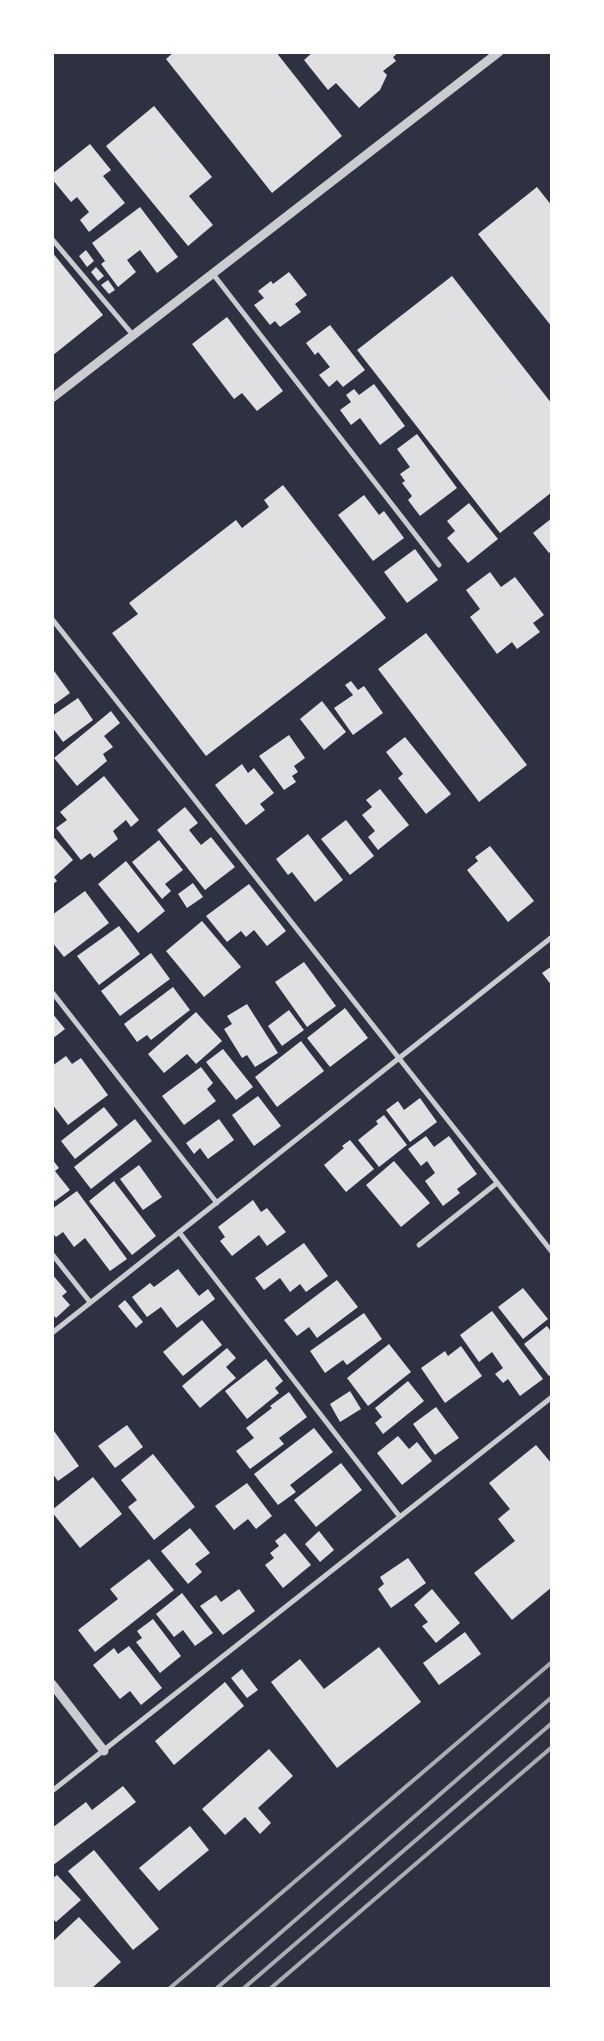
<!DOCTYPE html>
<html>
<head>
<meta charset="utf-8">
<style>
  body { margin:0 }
  #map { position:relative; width:604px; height:2041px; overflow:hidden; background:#2d3142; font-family:Quicksand,sans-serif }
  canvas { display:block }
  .frame { position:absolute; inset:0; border:54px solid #fff; pointer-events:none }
</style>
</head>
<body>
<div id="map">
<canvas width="604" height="2041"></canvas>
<div class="frame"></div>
</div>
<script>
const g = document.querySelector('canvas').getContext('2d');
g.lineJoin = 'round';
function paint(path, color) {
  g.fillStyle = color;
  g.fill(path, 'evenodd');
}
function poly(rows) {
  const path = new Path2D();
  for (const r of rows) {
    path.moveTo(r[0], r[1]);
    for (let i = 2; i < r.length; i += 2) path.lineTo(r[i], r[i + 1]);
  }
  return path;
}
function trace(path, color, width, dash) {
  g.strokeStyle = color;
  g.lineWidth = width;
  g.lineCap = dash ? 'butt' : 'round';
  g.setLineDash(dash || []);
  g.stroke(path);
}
paint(poly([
  [174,52,276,52,342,136,272,193,166,59],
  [313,52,399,52,393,57,396,61,383,71,387,75,380,90,359,108,336,83,328,90,304,60],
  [154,106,212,177,189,196,213,225,188,246,106,146],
  [90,144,111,170,103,176,125,203,89,232,80,220,89,212,77,197,71,202,52,179,52,174],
  [537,187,552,206,552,327,478,234],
  [140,207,178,257,157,273,140,250,127,260,136,272,118,287,101,264,105,261,92,243],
  [86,250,94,261,87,267,79,256],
  [52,252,103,315,52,356],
  [96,267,104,276,98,281,91,272],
  [289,272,307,295,295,304,301,312,280,327,275,321,270,325,254,305,264,298,258,291,271,281,273,284],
  [452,276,552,404,552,492,500,533,357,350],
  [108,280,115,290,109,294,101,285],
  [227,317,283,391,257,411,242,393,234,399,192,344],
  [330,325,365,370,343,387,337,380,329,387,319,375,330,367,318,352,315,355,306,343],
  [374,384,405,426,380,445,360,418,351,425,340,410,351,402,346,395,354,389,359,395],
  [417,434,457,488,420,516,408,500,412,496,402,483,405,481,400,474,410,467,397,449],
  [283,485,386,618,206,756,112,633,138,614,129,603,236,520,242,528,269,507,264,500],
  [364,495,379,515,384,511,404,538,373,561,338,515],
  [469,503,498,539,468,563,447,538,455,531,447,521],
  [552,518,552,551,549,553,533,533],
  [415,549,438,580,407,603,384,572],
  [490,572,501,587,515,577,544,615,533,623,540,632,517,649,512,642,497,654,470,617,480,609,466,590],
  [426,633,527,765,479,802,378,669],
  [52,668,70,693,52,706],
  [351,681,358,690,364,686,383,713,353,735,334,708,353,695,345,685],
  [78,698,93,720,63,742,52,727,52,716],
  [322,701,346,732,324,750,300,719],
  [111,711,120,723,104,736,113,747,103,754,107,761,77,786,54,758],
  [289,735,305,758,294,766,298,772,292,776,296,782,284,790,259,756],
  [405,737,451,794,426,814,398,778,403,774,386,752],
  [242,764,248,773,254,768,274,793,260,804,265,810,246,825,215,785],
  [104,776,139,820,131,827,126,820,113,831,118,839,94,858,90,853,81,860,56,828,67,820,60,812],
  [380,789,409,825,378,850,368,837,375,831,362,815,372,807,366,800],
  [185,807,198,823,189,830,201,845,211,837,235,867,205,890,157,830],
  [346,820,374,856,350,875,321,839],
  [308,834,343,880,315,902,292,872,288,875,276,859],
  [52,835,73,860,54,877,57,881,52,885],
  [159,840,183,870,165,884,171,891,162,899,132,862],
  [490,846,534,901,508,922,467,870,478,861,475,857],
  [126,861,165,911,138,933,98,884],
  [193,883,203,897,187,908,178,894],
  [249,884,286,931,267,946,254,930,246,937,241,931,227,942,206,916],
  [85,891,109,923,64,957,52,942,52,915],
  [202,921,241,967,204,997,166,951],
  [119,926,140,954,99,985,77,956],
  [151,953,170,979,120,1016,101,991],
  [304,962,336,1006,307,1027,275,982],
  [552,966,552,986,542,973],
  [173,987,190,1010,151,1040,147,1035,137,1042,124,1024],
  [247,1004,278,1053,255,1067,247,1055,242,1058,224,1029,232,1024,227,1016],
  [345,1008,368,1038,330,1067,307,1038],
  [289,1010,304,1030,282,1046,268,1026],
  [196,1012,222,1041,196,1064,187,1054,164,1073,148,1054],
  [52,1013,65,1029,52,1039],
  [301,1041,324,1071,277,1107,255,1077],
  [223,1049,253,1087,236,1100,206,1062],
  [66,1056,72,1064,81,1058,108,1095,68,1125,52,1104,52,1066],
  [201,1067,213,1083,207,1089,216,1101,184,1125,162,1096],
  [258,1096,281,1126,254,1146,232,1115],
  [420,1098,437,1122,410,1142,386,1110,398,1101,404,1110],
  [104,1107,118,1125,75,1159,61,1141],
  [384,1115,407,1145,379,1167,358,1140,378,1124,376,1121],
  [135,1119,152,1141,91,1189,74,1167],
  [219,1119,234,1140,208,1159,200,1148,194,1154,186,1143],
  [426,1136,434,1147,449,1136,477,1174,457,1189,460,1193,443,1206,425,1181,435,1173,427,1161,421,1166,408,1149],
  [350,1140,374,1169,346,1192,324,1165,344,1148,342,1146],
  [52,1159,59,1168,55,1171,70,1190,55,1201,52,1199],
  [394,1161,430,1203,401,1227,366,1185],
  [139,1165,162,1197,143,1210,120,1179],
  [114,1181,156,1236,132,1255,89,1201],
  [77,1191,127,1259,110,1271,85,1238,74,1247,63,1232,56,1237,52,1233,52,1209],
  [253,1200,261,1212,267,1208,286,1232,267,1246,259,1235,232,1256,220,1241,225,1237,218,1227],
  [304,1243,328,1276,306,1292,300,1284,290,1292,280,1278,264,1290,255,1278],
  [178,1269,199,1296,208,1289,215,1299,177,1328,161,1307,147,1317,132,1297,150,1283,154,1287],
  [52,1274,67,1292,62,1296,70,1305,56,1318,52,1314],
  [337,1280,358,1307,317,1338,309,1327,297,1336,284,1320],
  [523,1288,548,1319,523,1339,498,1307],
  [125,1300,143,1322,136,1328,118,1306],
  [492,1311,543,1379,520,1396,508,1379,503,1383,495,1374,503,1368,492,1352,479,1362,460,1335],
  [364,1313,382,1339,347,1365,343,1360,325,1373,310,1351],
  [202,1320,222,1345,183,1376,163,1352],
  [547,1326,552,1333,552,1374,549,1376,524,1344],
  [389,1344,411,1372,368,1406,347,1378],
  [461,1346,482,1376,445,1403,421,1368,445,1351,448,1356],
  [227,1348,236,1358,226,1367,236,1378,200,1408,182,1386],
  [266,1359,283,1381,275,1388,279,1393,247,1419,225,1391],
  [408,1381,424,1401,383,1434,375,1423,382,1417,375,1408],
  [350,1391,361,1409,340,1422,330,1404],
  [289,1392,307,1417,279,1438,284,1444,250,1469,236,1451,254,1438,246,1428,272,1408,270,1406],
  [436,1407,459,1438,435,1455,413,1424],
  [127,1425,143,1447,115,1468,98,1446],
  [314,1428,333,1452,290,1485,296,1492,278,1505,254,1474],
  [54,1431,79,1466,58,1481,52,1473],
  [398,1436,409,1449,417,1442,432,1461,402,1485,377,1453],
  [536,1445,552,1464,552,1587,512,1620,474,1573,515,1541,498,1519,510,1509,489,1483],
  [153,1454,195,1507,154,1540,128,1507,137,1500,121,1480],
  [341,1463,362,1490,316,1527,294,1500],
  [93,1477,122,1514,80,1548,52,1512,52,1510],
  [247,1483,272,1516,256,1529,248,1519,234,1530,215,1506],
  [190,1528,210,1553,195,1564,202,1572,188,1584,161,1551],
  [319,1531,334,1550,320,1562,305,1544],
  [285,1533,311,1565,283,1588,265,1565,274,1558,270,1553,279,1546,275,1541],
  [408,1558,426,1583,391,1608,378,1589,384,1584,380,1577],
  [149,1559,174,1590,95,1652,78,1630,118,1599,110,1589],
  [239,1589,255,1611,223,1635,200,1606,216,1595,221,1602],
  [432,1589,460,1623,436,1643,422,1626,428,1622,414,1605],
  [182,1593,213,1633,195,1646,183,1630,174,1637,156,1614],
  [153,1619,181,1656,160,1673,136,1642,142,1638,137,1631],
  [465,1632,481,1654,439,1685,423,1663],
  [129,1646,162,1688,141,1705,130,1691,120,1699,93,1665,114,1648,118,1654],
  [379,1647,421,1702,337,1768,271,1682,300,1659,324,1689],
  [242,1669,258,1690,247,1698,231,1678],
  [225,1682,244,1706,174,1765,155,1741],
  [269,1749,293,1776,258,1808,271,1823,260,1834,245,1817,225,1835,202,1809],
  [123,1786,136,1802,52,1866,52,1828,86,1802,92,1810],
  [190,1826,209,1850,159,1891,139,1868],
  [94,1850,159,1929,133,1950,68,1871],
  [57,1875,81,1900,56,1922,52,1918,52,1879],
  [79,1917,121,1962,92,1988,52,1988,52,1942]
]), '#e0e0e3');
trace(poly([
  [52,239,133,335],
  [213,274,439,565],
  [52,619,552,1252],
  [52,992,217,1203],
  [179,1232,400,1517],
  [419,1245,497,1183],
  [52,1254,90,1302],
  [52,1333,552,937],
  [52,1791,552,1397]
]), '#caccd0', 5);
trace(poly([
  [52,398,499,52],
  [52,1684,104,1751]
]), '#caccd0', 9);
trace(poly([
  [170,1988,552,1662],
  [217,1988,552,1697],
  [244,1988,552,1723],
  [271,1988,552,1747]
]), '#abadb3', 4);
</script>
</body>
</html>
